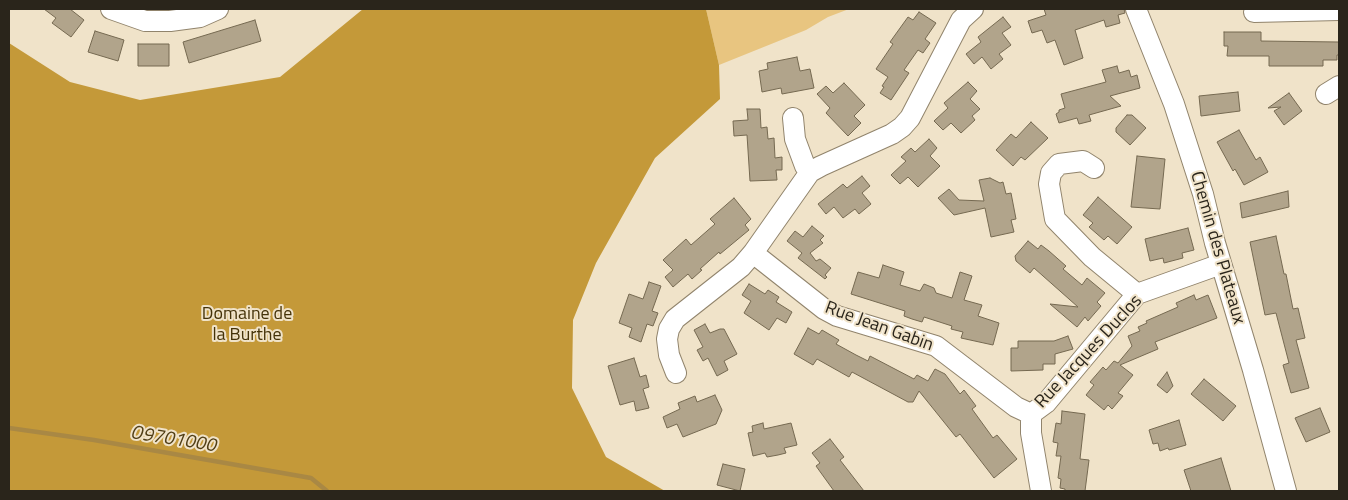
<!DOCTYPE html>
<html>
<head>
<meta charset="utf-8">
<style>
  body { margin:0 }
  #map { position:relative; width:1348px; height:500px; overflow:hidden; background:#f0e3c9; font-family:"Titillium Web",sans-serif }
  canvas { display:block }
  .frame { position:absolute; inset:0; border:10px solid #2a251b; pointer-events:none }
</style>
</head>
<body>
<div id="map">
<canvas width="1348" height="500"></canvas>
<div class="frame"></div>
</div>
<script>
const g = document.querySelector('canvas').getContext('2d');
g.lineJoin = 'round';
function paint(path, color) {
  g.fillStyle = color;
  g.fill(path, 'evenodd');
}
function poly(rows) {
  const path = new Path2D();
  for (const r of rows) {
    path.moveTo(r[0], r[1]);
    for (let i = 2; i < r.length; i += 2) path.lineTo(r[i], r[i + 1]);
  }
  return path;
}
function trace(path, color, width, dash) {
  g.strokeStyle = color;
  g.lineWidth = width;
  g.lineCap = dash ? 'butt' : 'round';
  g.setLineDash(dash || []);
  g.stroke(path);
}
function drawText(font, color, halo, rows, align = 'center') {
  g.font = font + ' "Titillium Web",sans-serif';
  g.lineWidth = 4;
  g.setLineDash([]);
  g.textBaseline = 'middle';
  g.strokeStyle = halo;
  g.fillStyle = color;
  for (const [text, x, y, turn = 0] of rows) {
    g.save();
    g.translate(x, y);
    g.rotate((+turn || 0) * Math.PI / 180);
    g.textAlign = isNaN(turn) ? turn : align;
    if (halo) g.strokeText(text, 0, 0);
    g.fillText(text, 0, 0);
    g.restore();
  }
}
paint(poly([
  [706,9,849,9,828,17,806,30,719,65]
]), '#e8c580');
paint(poly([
  [363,9,706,9,719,65,720,99,655,158,596,263,573,320,572,388,606,457,665,491,9,491,9,43,70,82,140,100,280,77]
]), '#c49939');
trace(poly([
  [9,428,94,440,311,478,327,491]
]), '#a98844', 4.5);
const building = poly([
  [44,9,70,9,84,20,71,37,52,23,56,18,44,9],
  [1044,9,1124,9,1125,13,1118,15,1120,23,1106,27,1104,20,1075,30,1083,58,1064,65,1055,40,1047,43,1042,30,1032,33,1028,21,1046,15,1044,9],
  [919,12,936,23,925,39,930,43,923,53,918,50,904,70,909,73,891,100,880,93,884,87,882,86,888,77,876,69,893,44,890,42,908,17,913,20,919,12],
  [1003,17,1011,27,1002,33,1011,45,999,54,1003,59,991,69,982,57,974,64,966,54,981,42,978,37,1003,17],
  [255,20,261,41,189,63,183,42,255,20],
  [95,31,124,40,118,61,88,52,95,31],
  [1224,32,1261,32,1261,41,1339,42,1339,55,1337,55,1337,60,1323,60,1323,66,1269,66,1269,56,1227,56,1228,46,1224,46,1224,32],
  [138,44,169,44,169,66,138,66,138,44],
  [797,57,800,71,810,69,814,88,782,94,781,88,762,92,759,71,768,69,767,63,797,57],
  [1117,66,1119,73,1129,70,1131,77,1137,75,1140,88,1110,96,1121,106,1089,115,1091,121,1079,124,1077,118,1059,123,1056,114,1059,112,1059,110,1065,108,1061,94,1106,82,1102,70,1117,66],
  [968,82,977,91,970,99,980,109,972,116,975,120,961,133,951,123,943,130,934,121,948,108,944,103,968,82],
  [844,83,865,105,854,116,861,123,848,136,826,113,830,108,817,94,826,86,833,93,844,83],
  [1238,92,1240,111,1201,116,1199,96,1238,92],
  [1289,93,1302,111,1284,125,1274,111,1281,107,1268,108,1289,93],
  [747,109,760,109,761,128,767,127,768,139,774,138,775,158,782,157,782,170,776,170,777,180,750,181,747,135,734,136,733,121,748,120,747,109],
  [1127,115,1132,115,1146,128,1130,145,1116,132,1116,128,1127,115],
  [1031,122,1048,138,1025,160,1021,157,1013,166,996,150,1011,134,1016,138,1031,122],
  [1239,130,1256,160,1260,157,1268,172,1244,185,1235,169,1233,171,1217,142,1239,130],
  [929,139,937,148,930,156,940,166,918,187,908,177,900,184,891,175,906,161,901,157,911,148,915,152,929,139],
  [1137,156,1165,159,1160,209,1131,207,1137,156],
  [862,176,870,186,862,193,871,204,859,214,855,209,843,218,834,207,826,214,818,204,843,184,847,188,862,176],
  [990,178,1000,183,1003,182,1006,194,1011,193,1016,219,1011,220,1014,232,991,237,985,208,954,215,938,198,949,189,959,200,984,201,979,180,990,178],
  [1288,191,1289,207,1242,218,1240,203,1288,191],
  [1098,197,1132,227,1117,244,1108,236,1104,240,1089,227,1093,223,1083,215,1098,197],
  [734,198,751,219,745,225,749,230,720,254,719,252,700,269,702,270,692,279,688,274,673,287,665,277,673,270,663,260,686,239,691,245,715,224,710,219,734,198],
  [812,226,824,236,820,240,823,243,810,253,816,261,820,259,831,268,825,275,827,277,825,279,798,258,802,253,787,241,795,231,803,237,812,226],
  [1188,228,1194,250,1182,253,1183,258,1164,263,1163,258,1150,261,1145,239,1188,228],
  [1276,236,1284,274,1286,274,1293,309,1298,308,1305,338,1296,340,1309,388,1291,393,1283,365,1289,363,1276,313,1265,315,1250,242,1276,236],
  [1028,241,1038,249,1041,245,1049,251,1066,266,1063,269,1082,285,1087,278,1105,293,1097,302,1101,306,1088,321,1085,317,1077,327,1050,304,1078,307,1034,268,1030,273,1016,261,1015,256,1028,241],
  [883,265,904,272,900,285,920,291,924,284,934,288,936,293,952,298,960,272,972,276,964,300,982,305,978,316,999,323,993,345,961,338,963,332,951,329,952,326,924,317,922,322,912,319,904,316,905,311,851,294,858,272,879,278,883,265],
  [649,282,661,286,652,311,658,313,653,326,647,324,641,342,629,337,632,328,619,323,629,294,643,299,649,282],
  [749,284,765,294,768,290,779,297,776,302,792,312,786,323,777,318,769,330,744,313,751,301,742,295,749,284],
  [1194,295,1196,300,1208,295,1217,318,1155,342,1158,349,1120,365,1133,375,1118,393,1123,396,1112,409,1108,405,1104,410,1086,395,1094,385,1090,382,1103,367,1106,370,1114,361,1118,363,1132,346,1128,336,1140,331,1138,327,1147,323,1146,321,1178,307,1176,303,1194,295],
  [705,324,710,333,720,329,724,329,737,354,724,361,728,370,717,376,708,358,703,361,697,350,703,347,694,330,705,324],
  [808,328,819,334,822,330,839,340,836,344,856,355,868,361,870,356,914,379,917,375,928,381,935,369,945,374,960,394,964,390,976,406,972,409,993,438,997,435,1017,459,994,478,960,434,956,437,919,391,913,402,908,402,852,372,849,377,817,359,813,365,794,354,808,328],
  [1068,336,1073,349,1055,354,1055,364,1043,364,1043,370,1011,371,1011,348,1018,348,1018,341,1054,341,1068,336],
  [634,358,640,377,646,375,649,387,643,389,649,408,636,411,634,401,620,405,608,366,634,358],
  [1167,372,1173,386,1167,393,1157,385,1167,372],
  [1204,379,1236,406,1223,421,1191,394,1204,379],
  [715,395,722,410,716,424,683,437,677,424,667,428,663,417,680,409,678,403,695,396,697,402,715,395],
  [1320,408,1330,432,1306,442,1295,418,1320,408],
  [1062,411,1085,414,1080,459,1089,460,1085,491,1065,491,1065,489,1060,488,1061,479,1058,478,1061,456,1056,456,1058,443,1053,442,1056,423,1061,424,1062,411],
  [1179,420,1186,445,1169,450,1168,448,1160,451,1158,443,1153,444,1149,430,1179,420],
  [763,423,764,429,791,423,797,445,784,448,786,453,778,455,767,457,765,453,753,456,748,433,753,432,752,426,763,423],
  [830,439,844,457,840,460,864,491,834,491,816,466,820,463,812,453,830,439],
  [1221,458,1231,491,1191,491,1184,470,1221,458],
  [723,464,745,469,740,491,717,485,723,464]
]);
paint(building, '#b1a48b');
trace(building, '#756951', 1);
const minor = poly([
  [111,9,145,21,170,21,200,17,218,9],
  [1136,9,1174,104,1203,194,1215,243,1253,370,1286,491],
  [1254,12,1339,10],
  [1326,94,1339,86],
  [793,118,795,139,805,166,810,172],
  [1094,168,1083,161,1059,164,1051,173,1049,184,1055,219,1092,257,1137,294],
  [753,253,824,309,837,316,936,346,1016,407,1031,414],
  [676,373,669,355,667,339,669,329,675,319,741,267,753,253,810,172,821,166,892,134,902,127,910,118,961,20,973,9],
  [1041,491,1031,433,1031,414,1046,403,1137,294,1221,264]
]);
trace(minor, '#91846c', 22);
trace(minor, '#fff', 20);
drawText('18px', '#2a251b', '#f0e3c9', [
  ["Chemin des Plateaux",1217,248,74],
  ["Rue Jean Gabin",879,327,20],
  ["Rue Jacques Duclos",1089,352,-47]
]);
drawText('18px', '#443208', '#f0e3c9', [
  ["Domaine de",247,315],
  ["la Burthe",247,336]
]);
drawText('italic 19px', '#503e16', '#f0e3c9', [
  ["O9701000",173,440,9]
]);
</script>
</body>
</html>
